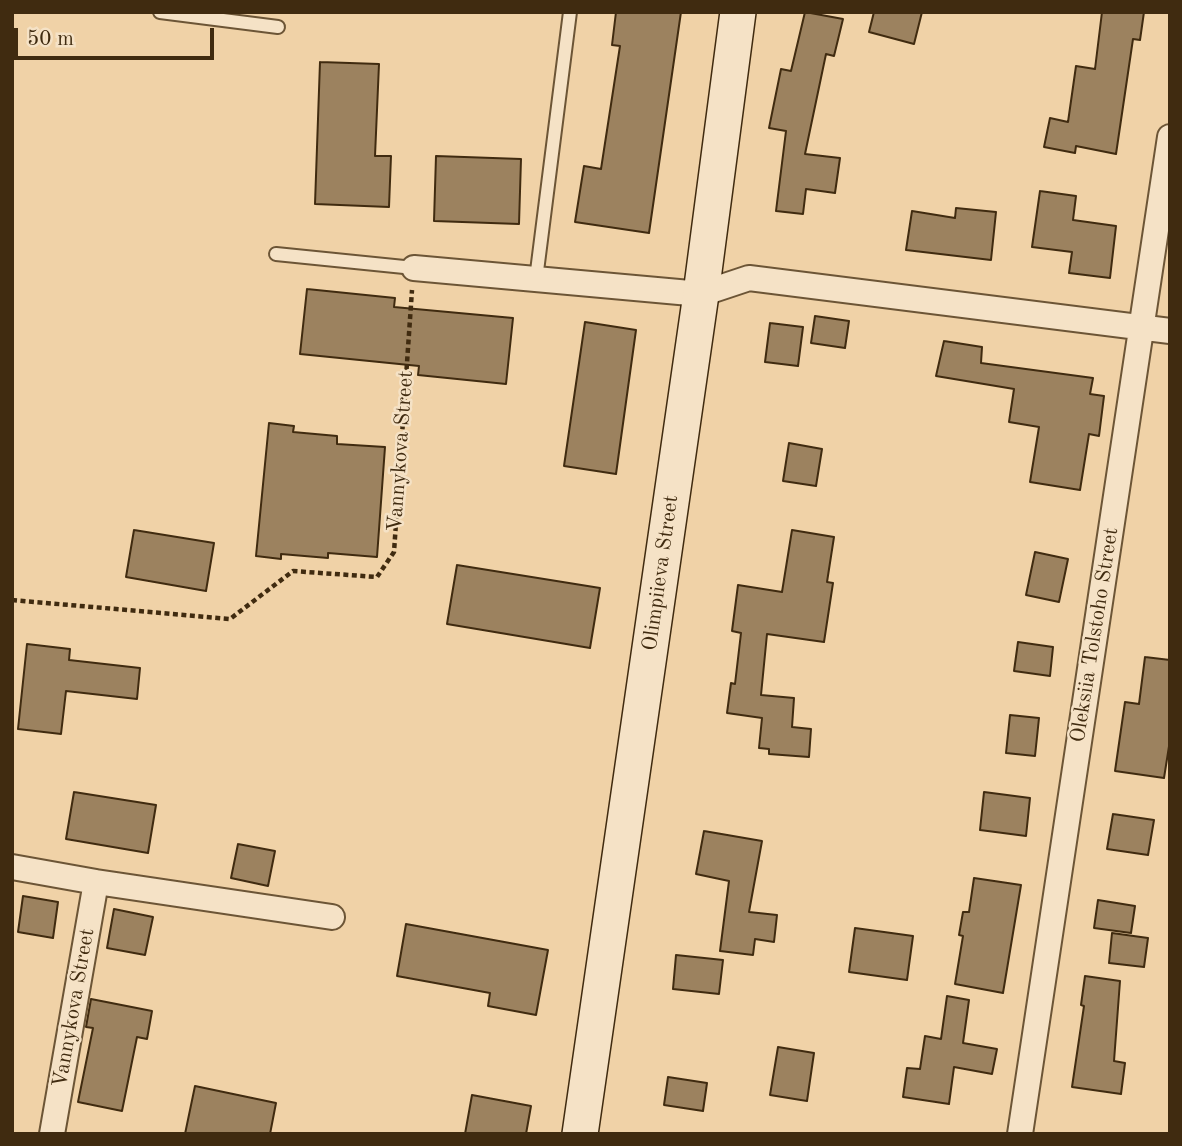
<!DOCTYPE html>
<html>
<head>
<meta charset="utf-8">
<style>
  body { margin:0 }
  #map { position:relative; width:1182px; height:1146px; overflow:hidden; background:#f0d2a7; font-family:"Old Standard TT",serif }
  canvas { display:block }
  .frame { position:absolute; inset:0; border:14px solid #402b10; pointer-events:none }
  .scale { position:absolute; left:14px; top:28px; width:200px; height:32px; box-sizing:border-box; border:4px solid #402b10; border-top:0; padding-left:9px; font-size:21px; line-height:24px; white-space:nowrap; color:#402b10; -webkit-text-stroke:5px #f5e2c6; paint-order:stroke }
</style>
</head>
<body>
<div id="map">
<canvas width="1182" height="1146"></canvas>
<div class="frame"></div>
<div class="scale">50 m</div>
</div>
<script>
const g = document.querySelector('canvas').getContext('2d');
g.lineJoin = 'round';
function paint(path, color) {
  g.fillStyle = color;
  g.fill(path, 'evenodd');
}
function poly(rows) {
  const path = new Path2D();
  for (const r of rows) {
    path.moveTo(r[0], r[1]);
    for (let i = 2; i < r.length; i += 2) path.lineTo(r[i], r[i + 1]);
  }
  return path;
}
function trace(path, color, width, dash) {
  g.strokeStyle = color;
  g.lineWidth = width;
  g.lineCap = dash ? 'butt' : 'round';
  g.setLineDash(dash || []);
  g.stroke(path);
}
function drawText(font, color, halo, rows, align = 'center') {
  g.font = font + ' "Old Standard TT",serif';
  g.lineWidth = 5;
  g.setLineDash([]);
  g.textBaseline = 'middle';
  g.strokeStyle = halo;
  g.fillStyle = color;
  for (const [text, x, y, turn = 0] of rows) {
    g.save();
    g.translate(x, y);
    g.rotate((+turn || 0) * Math.PI / 180);
    g.textAlign = isNaN(turn) ? turn : align;
    if (halo) g.strokeText(text, 0, 0);
    g.fillText(text, 0, 0);
    g.restore();
  }
}
const building = poly([
  [616,12,681,12,649,233,575,222,584,166,601,169,620,46,612,45,616,12],
  [805,12,843,19,834,56,826,54,805,154,840,158,835,193,806,189,803,214,776,211,786,131,769,128,781,69,791,71,805,12],
  [874,12,922,12,914,44,869,32,874,12],
  [1102,12,1144,12,1140,40,1133,39,1116,154,1076,146,1075,153,1044,147,1050,118,1068,122,1076,66,1095,69,1102,12],
  [320,62,379,64,375,156,391,156,389,207,315,204,320,62],
  [436,156,521,159,519,224,434,221,436,156],
  [1040,191,1076,196,1073,220,1116,226,1110,278,1069,273,1072,252,1032,247,1040,191],
  [956,208,996,212,991,260,906,250,912,211,955,218,956,208],
  [307,289,395,298,394,307,513,318,506,384,418,375,419,366,300,354,307,289],
  [815,316,849,321,845,348,811,343,815,316],
  [585,322,636,330,616,474,564,466,585,322],
  [770,323,803,327,798,366,765,362,770,323],
  [944,341,982,347,981,363,1093,378,1090,394,1104,396,1099,436,1089,434,1080,490,1030,482,1039,427,1009,422,1014,389,936,376,944,341],
  [269,423,294,426,293,432,337,436,337,444,385,447,377,557,328,553,328,558,281,554,281,559,256,556,269,423],
  [789,443,822,449,816,486,783,481,789,443],
  [134,530,214,543,206,591,126,577,134,530],
  [792,530,834,537,827,582,833,583,824,642,767,634,761,695,794,698,792,727,811,729,809,757,769,754,769,749,759,748,762,718,727,713,731,683,735,684,741,633,732,631,738,585,782,592,792,530],
  [1035,552,1068,559,1059,602,1026,595,1035,552],
  [457,565,600,588,590,648,447,624,457,565],
  [1018,642,1053,647,1050,676,1014,671,1018,642],
  [27,644,70,649,69,660,140,668,137,699,66,691,61,734,18,729,27,644],
  [1145,657,1170,660,1170,740,1164,778,1115,771,1125,702,1139,704,1145,657],
  [1010,715,1039,718,1035,756,1006,753,1010,715],
  [74,792,156,805,148,853,66,839,74,792],
  [984,792,1030,798,1026,836,980,830,984,792],
  [1113,814,1154,820,1148,855,1107,849,1113,814],
  [704,831,762,841,749,912,777,915,774,942,755,939,753,955,720,951,729,881,696,874,704,831],
  [238,844,275,851,268,886,231,878,238,844],
  [974,878,1021,885,1003,993,955,984,963,936,959,935,963,912,969,912,974,878],
  [23,896,58,902,53,938,18,932,23,896],
  [1098,900,1135,906,1131,933,1094,928,1098,900],
  [114,909,153,917,145,955,107,948,114,909],
  [406,924,548,950,536,1015,488,1006,490,993,397,976,406,924],
  [855,928,913,936,907,980,849,972,855,928],
  [1112,933,1148,938,1144,967,1109,963,1112,933],
  [676,955,723,960,719,994,673,989,676,955],
  [1085,976,1120,981,1114,1061,1125,1063,1121,1094,1072,1087,1084,1006,1081,1005,1085,976],
  [947,996,969,1000,963,1043,997,1049,992,1074,954,1067,949,1104,903,1097,907,1068,920,1069,925,1036,941,1039,947,996],
  [91,999,152,1011,147,1039,137,1037,122,1111,78,1102,93,1028,86,1027,91,999],
  [778,1047,814,1053,807,1101,770,1095,778,1047],
  [668,1077,707,1083,703,1111,664,1105,668,1077],
  [195,1086,276,1103,270,1134,185,1134,195,1086],
  [472,1095,531,1106,526,1134,465,1134,472,1095]
]);
paint(building, '#9c825f');
trace(building, '#402b10', 2);
const service = poly([
  [160,12,278,27],
  [276,254,414,268],
  [536,279,570,12]
]);
const minor = poly([
  [414,268,701,294,749,278,1170,331],
  [12,867,96,882,52,1134],
  [96,882,332,917],
  [1020,1134,1170,137]
]);
const secondary = poly([
  [580,1134,701,294,738,12]
]);
trace(service, '#6c5536', 16);
trace(minor, '#6c5536', 28);
trace(secondary, '#402b10', 38);
trace(poly([
  [12,600,230,619,293,571,377,577,394,552,412,290]
]), '#402b10', 4.5, [5, 3.5]);
trace(service, '#f5e2c6', 12);
trace(minor, '#f5e2c6', 24);
trace(secondary, '#f5e2c6', 35);
drawText('21px', '#402b10', '#f5e2c6', [
  ["Vannykova Street",401,451,-86],
  ["Olimpiieva Street",661,573,-82],
  ["Oleksiia Tolstoho Street",1095,635,-81],
  ["Vannykova Street",74,1008,-80]
]);
</script>
</body>
</html>
